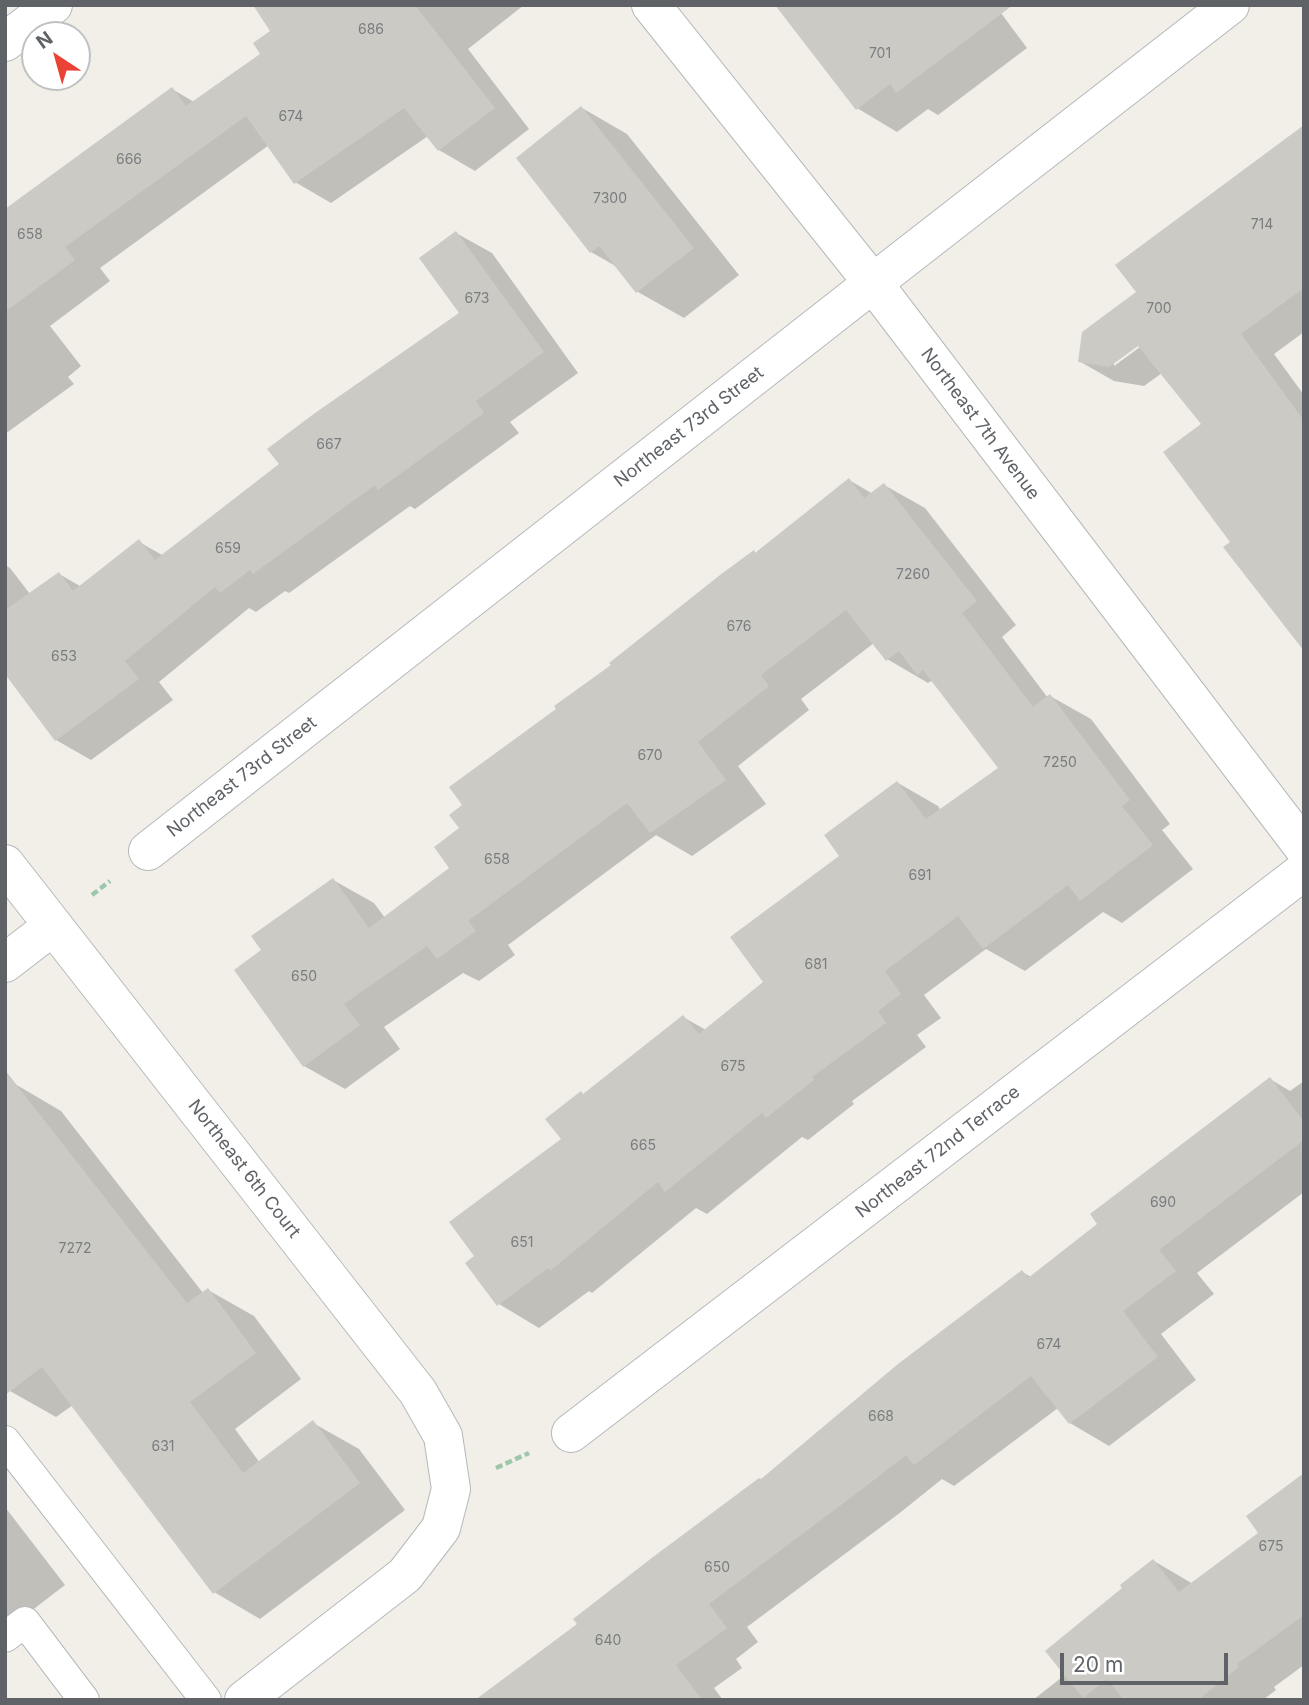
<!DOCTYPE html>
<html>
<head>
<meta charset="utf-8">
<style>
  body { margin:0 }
  #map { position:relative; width:1309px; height:1705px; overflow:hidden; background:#f1efe8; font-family:Inter,sans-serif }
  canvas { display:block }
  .frame { position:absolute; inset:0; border:7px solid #5f6368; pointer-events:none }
  .north { position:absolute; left:21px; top:21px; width:70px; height:70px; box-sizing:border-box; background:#fff; border:2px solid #bfc1c3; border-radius:50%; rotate:324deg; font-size:19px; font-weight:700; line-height:28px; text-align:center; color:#5f6368 }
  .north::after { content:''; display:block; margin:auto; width:24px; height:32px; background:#ea4335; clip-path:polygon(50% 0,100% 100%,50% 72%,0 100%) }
  .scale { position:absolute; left:1060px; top:1653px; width:168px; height:32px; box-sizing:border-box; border:4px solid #5f6368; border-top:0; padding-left:9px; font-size:21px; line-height:24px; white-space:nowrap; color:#5f6368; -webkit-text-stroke:5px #fff; paint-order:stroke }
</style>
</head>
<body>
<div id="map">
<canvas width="1309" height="1705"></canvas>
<div class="frame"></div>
<div class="north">N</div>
<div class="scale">20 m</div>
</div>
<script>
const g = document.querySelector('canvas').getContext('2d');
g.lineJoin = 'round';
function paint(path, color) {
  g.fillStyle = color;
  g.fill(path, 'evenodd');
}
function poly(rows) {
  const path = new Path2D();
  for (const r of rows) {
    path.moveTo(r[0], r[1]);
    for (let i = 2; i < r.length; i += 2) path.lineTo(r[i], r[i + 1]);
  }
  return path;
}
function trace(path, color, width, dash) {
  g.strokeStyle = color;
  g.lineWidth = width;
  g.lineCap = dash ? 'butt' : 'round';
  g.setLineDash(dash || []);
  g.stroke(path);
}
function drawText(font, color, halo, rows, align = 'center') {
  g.font = font + ' Inter,sans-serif';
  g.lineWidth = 5;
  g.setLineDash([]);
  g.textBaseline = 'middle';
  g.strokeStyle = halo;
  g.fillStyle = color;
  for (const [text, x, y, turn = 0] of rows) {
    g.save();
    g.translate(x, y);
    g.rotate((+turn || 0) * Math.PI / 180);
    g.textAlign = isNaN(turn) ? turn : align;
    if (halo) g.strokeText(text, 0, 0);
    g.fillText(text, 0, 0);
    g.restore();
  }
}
paint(poly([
  [270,5,524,5,468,49,529,129,475,171,439,150,428,136,331,203,295,182,269,145,100,268,110,281,50,326,81,366,68,377,74,384,5,434,5,211,172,89,194,102,263,55,273,31],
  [995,5,1027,48,938,115,928,109,897,132,857,108],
  [582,108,627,134,739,275,684,318,638,292,619,268,591,252],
  [1304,127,1304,332,1274,354,1304,395,1304,648,1232,542,1204,424,1162,373,1144,386,1114,381,1079,361,1138,292],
  [1144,339,1147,342,1114,366,1114,362],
  [456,233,492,253,578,373,510,422,519,433,415,509,410,506,289,593,285,591,256,612,249,608,159,682,173,700,91,760,56,740,5,671,5,565,10,568,30,594,59,574,80,586,139,542,164,556,281,465,461,314],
  [849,480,873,494,884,485,925,508,1016,625,1002,637,1048,698,1050,696,1091,719,1170,824,1162,830,1193,869,1122,923,1103,912,1025,971,986,949,924,995,941,1018,917,1035,926,1047,852,1101,854,1104,808,1140,802,1137,707,1214,696,1208,592,1293,589,1291,539,1328,499,1304,476,1257,564,1140,581,1093,585,1095,683,1017,706,1030,766,983,841,856,898,783,938,806,941,811,1000,768,937,684,931,681,928,683,887,659,874,643,801,699,809,710,738,766,766,804,692,856,656,835,508,945,515,955,479,981,463,973,384,1027,400,1049,345,1089,304,1066,263,951,333,880,374,903,385,918,452,868,461,829,465,806,558,709,754,552,757,554],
  [1270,1079,1290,1091,1304,1081,1304,1192,1197,1273,1214,1294,1161,1334,1196,1380,1109,1446,1070,1423,1058,1408,954,1486,942,1479,901,1512,747,1627,758,1642,736,1659,742,1668,714,1688,723,1700,478,1700,579,1624,1022,1272,1031,1277,1100,1225],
  [15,1084,61,1111,203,1293,208,1290,254,1316,301,1379,235,1429,260,1463,313,1423,359,1449,405,1510,260,1619,214,1592,73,1405,56,1417,10,1391],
  [1304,1496,1304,1665,1274,1687,1276,1690,1263,1700,1033,1700,1066,1674,1154,1561,1193,1584,1260,1533],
  [5,1507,65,1585,5,1631]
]), '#0003');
paint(poly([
  [253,5,415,5,495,108,438,151,404,108,294,184,246,116,65,247,75,260,5,312,5,209,172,87,186,106,260,54,253,43,270,31],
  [775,5,1013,5,896,93,890,84,856,110],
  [581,106,694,248,636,293,599,246,590,253,516,158],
  [1304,125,1304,288,1241,334,1304,421,1304,651,1223,547,1230,542,1163,452,1201,424,1138,346,1109,367,1078,362,1082,332,1136,292,1115,265],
  [456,231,544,352,476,401,484,413,378,490,375,485,253,574,250,570,220,593,215,587,125,661,139,679,55,741,5,674,5,610,59,572,73,591,139,539,155,560,279,464,267,449,315,413,459,313,419,258],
  [849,478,864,498,884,483,977,601,962,613,1033,707,1050,694,1130,800,1122,806,1153,845,1080,901,1068,885,983,949,958,916,885,971,901,994,878,1011,886,1023,812,1077,814,1080,766,1118,762,1113,665,1192,658,1182,550,1271,548,1268,497,1306,465,1263,474,1256,449,1222,561,1139,545,1119,581,1091,583,1094,683,1015,699,1034,763,982,730,937,839,856,824,835,897,781,926,819,998,768,923,670,917,675,899,651,886,661,846,610,761,675,769,686,698,742,726,780,650,833,627,803,468,921,476,931,437,959,427,946,344,1004,360,1025,303,1067,234,970,261,950,251,936,333,878,369,928,449,868,434,847,459,828,449,815,462,805,449,787,556,709,554,706,611,665,609,663,720,575,754,550,755,553],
  [5,1070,187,1303,208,1288,256,1353,190,1402,243,1473,313,1420,360,1483,213,1594,42,1367,5,1395],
  [1270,1077,1304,1122,1304,1140,1159,1250,1176,1271,1123,1311,1158,1357,1069,1424,1031,1376,914,1465,906,1455,861,1490,709,1604,727,1628,676,1665,702,1700,475,1700,577,1624,573,1619,653,1557,759,1478,761,1479,898,1364,1022,1270,1028,1278,1097,1224,1090,1214],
  [1304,1473,1304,1615,1237,1664,1239,1667,1198,1700,1124,1700,1107,1679,1083,1698,1045,1651,1122,1588,1120,1585,1153,1559,1179,1592,1258,1533,1246,1516]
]), '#cccac5');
const service = poly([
  [5,1441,206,1700],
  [5,1637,25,1622,84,1700]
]);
const minor = poly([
  [651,5,873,283,1304,848],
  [5,42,53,5],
  [148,851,873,283,1230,5],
  [5,864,418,1392,443,1436,451,1489,441,1528,405,1575,244,1700],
  [5,963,53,926],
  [571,1433,1304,871]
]);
trace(service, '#b5b8bc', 32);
trace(minor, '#b5b8bc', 40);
trace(poly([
  [92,895,110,881],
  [496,1468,529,1453]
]), '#9cc7a9', 4.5, [7, 3.5]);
trace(service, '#fff', 30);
trace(minor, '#fff', 38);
drawText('14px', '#7a7d7f', null, [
  ["686",371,30],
  ["701",880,54],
  ["674",291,117],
  ["666",129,160],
  ["7300",610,199],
  ["714",1262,225],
  ["658",30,235],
  ["673",477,299],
  ["700",1159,309],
  ["667",329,445],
  ["659",228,549],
  ["7260",913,575],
  ["676",739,627],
  ["653",64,657],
  ["670",650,756],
  ["7250",1060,763],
  ["658",497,860],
  ["691",920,876],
  ["681",816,965],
  ["650",304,977],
  ["675",733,1067],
  ["665",643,1146],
  ["690",1163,1203],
  ["651",522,1243],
  ["7272",75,1249],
  ["674",1049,1345],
  ["668",881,1417],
  ["631",163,1447],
  ["675",1271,1547],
  ["650",717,1568],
  ["640",608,1641]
]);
drawText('18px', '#5f6368', '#fff', [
  ["Northeast 7th Avenue",980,424,53],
  ["Northeast 73rd Street",689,427,-38],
  ["Northeast 73rd Street",242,777,-38],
  ["Northeast 72nd Terrace",938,1152,-38],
  ["Northeast 6th Court",244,1169,52]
]);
</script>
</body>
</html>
